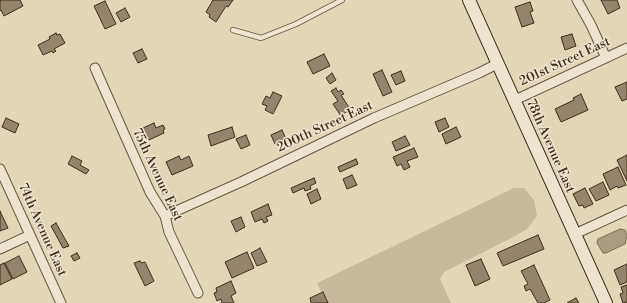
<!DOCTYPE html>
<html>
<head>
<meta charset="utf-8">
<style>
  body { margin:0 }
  canvas { display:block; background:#e1d6b8 }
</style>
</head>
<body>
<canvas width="627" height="303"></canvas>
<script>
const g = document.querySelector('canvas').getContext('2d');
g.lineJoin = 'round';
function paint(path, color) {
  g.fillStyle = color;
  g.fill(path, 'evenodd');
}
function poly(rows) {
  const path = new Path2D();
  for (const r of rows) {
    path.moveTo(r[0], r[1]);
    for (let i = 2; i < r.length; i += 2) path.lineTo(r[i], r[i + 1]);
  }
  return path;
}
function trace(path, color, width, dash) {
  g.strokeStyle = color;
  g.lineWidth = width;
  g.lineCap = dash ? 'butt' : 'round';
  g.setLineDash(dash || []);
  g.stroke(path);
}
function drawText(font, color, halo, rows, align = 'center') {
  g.font = font + ' "Libre Bodoni",serif';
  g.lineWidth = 3;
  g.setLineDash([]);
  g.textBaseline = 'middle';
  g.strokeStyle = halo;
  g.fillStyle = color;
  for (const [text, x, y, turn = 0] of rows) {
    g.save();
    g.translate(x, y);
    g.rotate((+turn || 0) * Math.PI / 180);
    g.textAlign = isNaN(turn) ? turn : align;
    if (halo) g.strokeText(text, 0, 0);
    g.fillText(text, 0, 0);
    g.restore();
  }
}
paint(poly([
  [514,188,524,188,534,200,537,216,527,229,517,235,444,272,440,279,451,303,327,303,317,283]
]), '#c6b99d');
const water = poly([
  [620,229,625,230,627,236,625,244,606,253,603,253,597,243,598,239,620,229]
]);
paint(water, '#aa9c83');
trace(water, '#806f59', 1);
const building = poly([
  [0,0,20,0,23,6,4,16,1,10,0,11,0,0],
  [213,0,233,0,228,7,226,6,216,22,209,17,210,15,206,12,213,0],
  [601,0,617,0,620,8,608,14,601,0],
  [105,1,116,24,105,29,94,6,105,1],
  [530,2,533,11,530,12,534,23,522,27,515,7,530,2],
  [125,8,130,17,121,22,116,13,125,8],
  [56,33,57,35,60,34,65,43,54,49,56,51,53,53,52,51,43,55,38,45,50,39,49,37,56,33],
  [572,34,576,46,565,50,561,37,572,34],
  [142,49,147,59,138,63,133,53,142,49],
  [324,54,330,66,313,74,307,62,324,54],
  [382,70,392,92,383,96,373,74,382,70],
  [401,71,405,81,396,85,391,75,401,71],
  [332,73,336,80,330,84,326,78,332,73],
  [627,82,627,99,622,101,615,87,627,82],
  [336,88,338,92,341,90,344,94,341,95,350,109,341,116,333,104,338,101,331,91,336,88],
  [273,92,282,96,273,114,265,110,267,106,262,104,266,96,270,98,273,92],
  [581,94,588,110,561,122,555,109,574,100,573,98,581,94],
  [6,118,19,124,15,133,2,127,6,118],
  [445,118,449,127,439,132,435,122,445,118],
  [154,123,156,128,163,125,165,129,163,130,164,133,149,140,143,128,154,123],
  [232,127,235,137,211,146,208,135,232,127],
  [456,127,461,137,446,144,442,134,456,127],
  [282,130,286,139,275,144,271,135,282,130],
  [246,135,250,145,241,149,236,139,246,135],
  [405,136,410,145,396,151,392,142,405,136],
  [414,148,418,157,407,161,410,167,404,170,401,164,397,166,393,157,414,148],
  [627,155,627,181,617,160,627,155],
  [72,156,82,161,80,165,89,170,86,174,68,164,72,156],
  [179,156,181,160,189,156,193,166,172,175,166,162,179,156],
  [356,159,358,164,340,172,338,167,356,159],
  [618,167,626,185,618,188,617,186,610,190,603,174,618,167],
  [352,175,357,185,347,189,343,179,352,175],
  [314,178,316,183,310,186,311,189,305,191,304,188,293,193,291,188,314,178],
  [603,182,609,195,596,201,589,189,603,182],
  [585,188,593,204,584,208,583,205,579,206,573,194,585,188],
  [317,189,321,199,311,204,307,194,317,189],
  [268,204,272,215,266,217,268,221,264,223,262,219,255,222,251,212,268,204],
  [0,211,8,228,0,231,0,211],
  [241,217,245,227,236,232,231,221,241,217],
  [56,223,69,246,63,248,51,226,56,223],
  [538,235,544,249,503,266,497,253,538,235],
  [260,248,267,262,257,266,251,253,260,248],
  [247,252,254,268,232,278,225,262,247,252],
  [77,253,80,258,74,261,71,256,77,253],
  [19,256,27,272,13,279,5,263,19,256],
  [481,259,490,279,475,286,466,265,481,259],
  [140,261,141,263,145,262,154,281,145,286,134,263,140,261],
  [4,263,12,279,0,285,0,265,4,263],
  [627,264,627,282,620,285,614,270,627,264],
  [534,265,550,300,544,303,538,303,530,289,526,291,524,286,528,284,521,271,534,265],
  [231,281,236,293,231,296,234,303,222,303,221,299,217,301,214,293,217,292,216,288,231,281],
  [627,285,627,302,623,303,620,294,623,293,621,287,627,285],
  [323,292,328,303,311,303,310,298,323,292],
  [576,298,579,303,567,303,576,298]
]);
paint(building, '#94846d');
trace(building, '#402c1b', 1);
const lane = poly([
  [233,30,261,38,296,24,342,0]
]);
const street = poly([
  [577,0,591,25,606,58],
  [95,68,150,192,165,216,169,232,198,293],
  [515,100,627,48],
  [0,169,61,303],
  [165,216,241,182,374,118,479,73,497,64],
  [575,234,627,210],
  [0,249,30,235]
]);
const secondary = poly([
  [469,0,606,303]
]);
trace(lane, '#685642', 6);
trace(street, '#685642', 11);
trace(secondary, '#402c1b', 14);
trace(lane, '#ece4d1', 4.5);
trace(street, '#ece4d1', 9);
trace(secondary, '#ece4d1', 12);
drawText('13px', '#402c1b', '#ece4d1', [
  ["201st Street East",565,62,-25],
  ["200th Street East",325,127,-25],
  ["78th Avenue East",550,146,66],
  ["75th Avenue East",157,175,65],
  ["74th Avenue East",42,230,66]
]);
</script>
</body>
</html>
